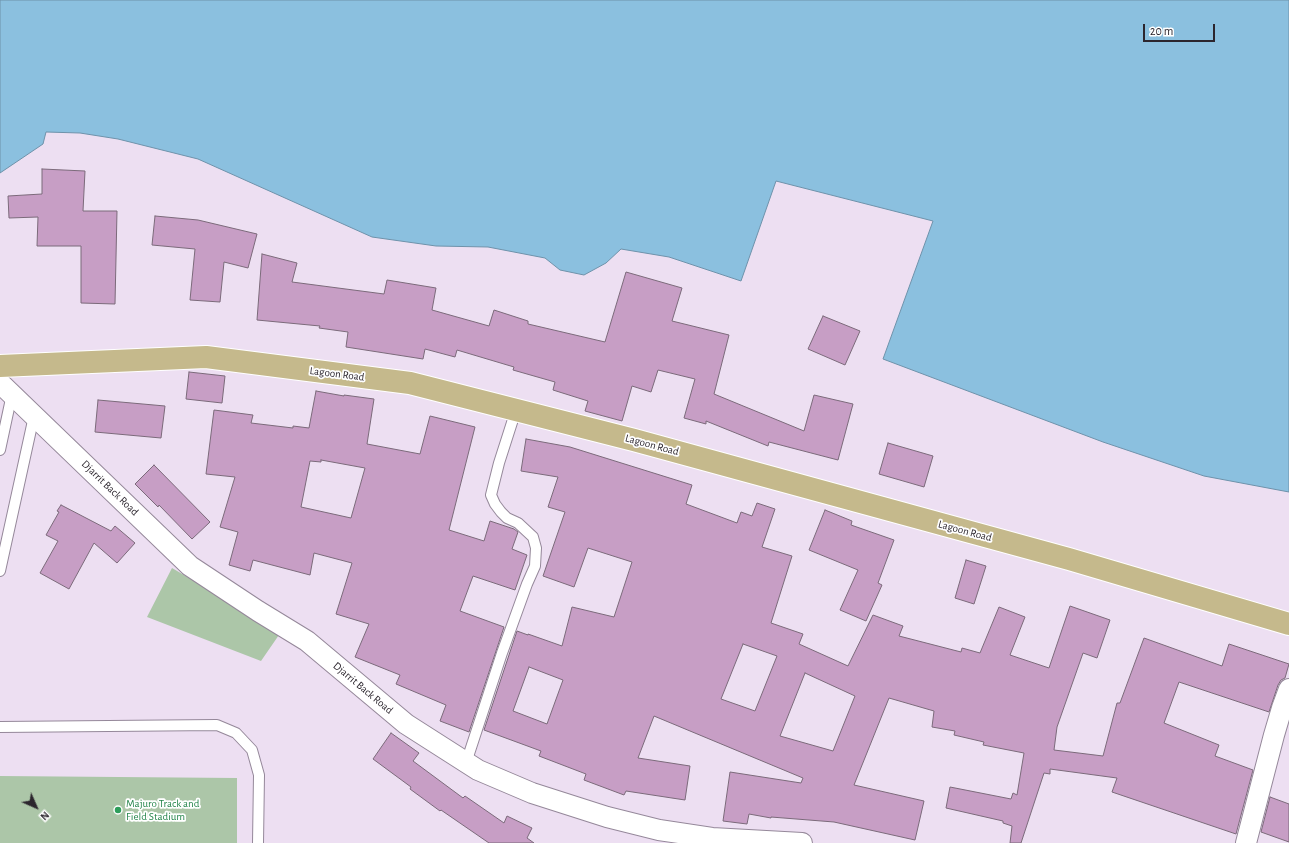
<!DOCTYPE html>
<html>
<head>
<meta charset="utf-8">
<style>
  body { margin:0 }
  #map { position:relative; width:1289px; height:843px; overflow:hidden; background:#eddff2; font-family:"Alegreya Sans",sans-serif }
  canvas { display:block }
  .north { position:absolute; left:16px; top:787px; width:40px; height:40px; -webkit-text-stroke:3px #fff; paint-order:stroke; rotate:135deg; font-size:11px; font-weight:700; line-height:16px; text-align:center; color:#2c262e }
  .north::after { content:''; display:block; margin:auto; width:14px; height:18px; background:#2c262e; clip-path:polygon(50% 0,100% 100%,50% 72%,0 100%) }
  .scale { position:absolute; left:1143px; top:24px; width:72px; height:18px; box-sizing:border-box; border:2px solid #2c262e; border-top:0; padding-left:5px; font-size:12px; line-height:14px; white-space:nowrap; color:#2c262e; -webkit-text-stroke:3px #fff; paint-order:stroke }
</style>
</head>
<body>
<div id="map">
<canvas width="1289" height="843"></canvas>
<div class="north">N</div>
<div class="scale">20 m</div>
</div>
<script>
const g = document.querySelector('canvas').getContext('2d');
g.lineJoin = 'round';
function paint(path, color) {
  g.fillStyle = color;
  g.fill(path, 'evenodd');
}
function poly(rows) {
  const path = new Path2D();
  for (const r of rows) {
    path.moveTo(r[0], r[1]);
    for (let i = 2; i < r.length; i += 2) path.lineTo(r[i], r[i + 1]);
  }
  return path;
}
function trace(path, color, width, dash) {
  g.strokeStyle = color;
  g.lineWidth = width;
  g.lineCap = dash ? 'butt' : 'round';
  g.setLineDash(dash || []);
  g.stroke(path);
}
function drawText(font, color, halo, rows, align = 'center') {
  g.font = font + ' "Alegreya Sans",sans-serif';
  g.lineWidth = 3.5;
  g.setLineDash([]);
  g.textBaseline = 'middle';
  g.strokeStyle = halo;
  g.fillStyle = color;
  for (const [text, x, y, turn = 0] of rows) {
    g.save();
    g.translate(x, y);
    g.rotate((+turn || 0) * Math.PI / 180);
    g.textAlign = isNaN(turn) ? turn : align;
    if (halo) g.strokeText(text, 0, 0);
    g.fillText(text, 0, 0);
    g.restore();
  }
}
paint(poly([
  [172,568,281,632,261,661,147,617],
  [0,776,237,778,237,843,0,843]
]), '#acc6a8');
const water = poly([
  [0,0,1289,0,1289,492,1204,476,1103,442,883,359,933,221,776,181,741,281,669,257,621,249,606,263,584,275,560,270,545,258,488,247,436,246,372,237,198,159,118,139,80,133,46,132,43,144,0,173,0,0]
]);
paint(water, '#8bc0df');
trace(water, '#6e92aa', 1);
const building = poly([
  [42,169,85,171,83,211,117,211,115,304,81,303,81,246,37,246,38,217,9,218,8,196,42,194,42,169],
  [155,216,198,220,257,234,248,268,224,262,220,302,190,300,195,249,152,245,155,216],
  [262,254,297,263,292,282,384,294,387,280,436,288,432,310,489,326,494,310,528,321,528,324,605,342,626,272,682,288,672,321,729,335,714,394,804,431,814,395,853,404,838,460,769,442,768,446,706,421,706,424,684,418,695,379,658,370,651,392,632,386,622,421,585,411,588,401,553,390,555,382,513,370,514,367,457,350,455,357,425,349,423,359,346,347,348,332,319,328,320,326,257,320,262,254],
  [823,316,860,331,845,365,808,349,823,316],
  [189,372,225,376,222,403,186,399,189,372],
  [316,391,344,396,344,395,374,399,367,444,420,454,430,416,475,427,449,530,484,541,490,521,514,529,518,532,512,549,527,555,515,590,473,576,460,611,504,627,469,732,440,721,446,705,396,684,400,675,355,657,369,624,336,614,352,563,314,553,310,575,253,560,250,571,229,565,238,532,220,527,235,477,206,474,214,410,253,415,251,423,293,428,293,426,309,428,316,391],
  [321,460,365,468,351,518,301,507,310,461,321,462,321,460],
  [98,400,165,406,161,438,95,432,98,400],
  [526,439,570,447,692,485,686,504,737,523,741,512,752,516,757,503,775,509,762,547,792,556,771,623,803,634,799,644,848,666,873,615,903,626,899,636,961,652,962,648,980,653,999,607,1025,617,1010,655,1049,668,1070,606,1110,620,1097,658,1083,653,1057,727,1054,750,1103,756,1117,703,1120,703,1144,638,1222,666,1229,644,1289,664,1285,678,1281,680,1278,685,1269,712,1179,682,1164,723,1219,745,1215,756,1253,770,1236,834,1112,792,1117,778,1050,769,1050,774,1044,773,1021,843,1010,843,1012,826,1003,823,1003,821,946,808,950,787,1011,799,1013,793,1017,795,1024,753,983,745,984,742,954,735,955,731,932,727,934,711,889,698,854,785,924,801,915,840,834,822,771,817,771,818,749,814,747,824,723,821,730,772,801,783,803,778,654,716,638,758,690,766,685,800,626,791,624,795,584,780,586,774,539,756,541,751,484,730,517,631,528,635,528,634,562,646,572,607,614,617,632,562,588,548,574,587,543,576,565,512,548,507,558,477,521,471,526,439],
  [743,644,777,656,755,711,721,699,743,644],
  [529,667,563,680,547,724,513,711,529,667],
  [805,673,855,696,833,751,780,736,805,673],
  [888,443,933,456,924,487,879,474,888,443],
  [154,465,210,522,192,539,159,505,158,507,135,484,154,465],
  [61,505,111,531,115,526,135,543,117,563,94,543,69,589,40,573,58,541,46,535,59,512,57,511,61,505],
  [825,510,852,521,851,525,894,540,878,583,882,585,866,621,840,610,858,570,809,550,825,510],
  [966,560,986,566,974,604,955,598,966,560],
  [391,733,419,753,413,761,463,798,465,796,504,823,507,816,532,828,527,838,534,843,489,843,441,810,440,811,410,789,411,787,373,759,391,733],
  [1270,797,1289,804,1289,842,1261,832,1270,797]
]);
paint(building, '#c79ec5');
trace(building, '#7b6a7a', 1);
const service = poly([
  [0,450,12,394],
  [0,571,34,416],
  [0,727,217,725,236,733,252,750,259,775,258,843],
  [466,763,502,653,527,584,535,566,536,548,533,537,518,523,507,518,501,512,495,504,491,495,499,463,516,410]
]);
const minor = poly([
  [0,383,190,566,258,611,307,641,406,724,478,770,532,793,607,817,659,830,712,838,802,843],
  [1246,843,1274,735,1282,708,1289,689]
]);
const primary = poly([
  [0,366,206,357,410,383,634,440,1069,559,1289,624]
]);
trace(service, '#95889a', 12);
trace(minor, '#95889a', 22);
trace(primary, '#fff', 24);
trace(service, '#fff', 10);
trace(minor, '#fff', 20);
trace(primary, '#c5b98c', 22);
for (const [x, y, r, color] of [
  [118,810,4,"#2e9e5b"]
]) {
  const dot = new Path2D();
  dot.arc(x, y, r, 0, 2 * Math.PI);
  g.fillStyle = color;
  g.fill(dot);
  trace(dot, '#fff', 1.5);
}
drawText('11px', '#2c262e', '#fff', [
  ["Lagoon Road",337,374,7],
  ["Lagoon Road",652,445,15],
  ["Djarrit Back Road",110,488,44],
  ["Lagoon Road",965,531,15],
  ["Djarrit Back Road",363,688,40]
]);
drawText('11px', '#27864d', '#fff', [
  ["Majuro Track and",126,804],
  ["Field Stadium",126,817]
], 'left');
</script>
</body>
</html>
